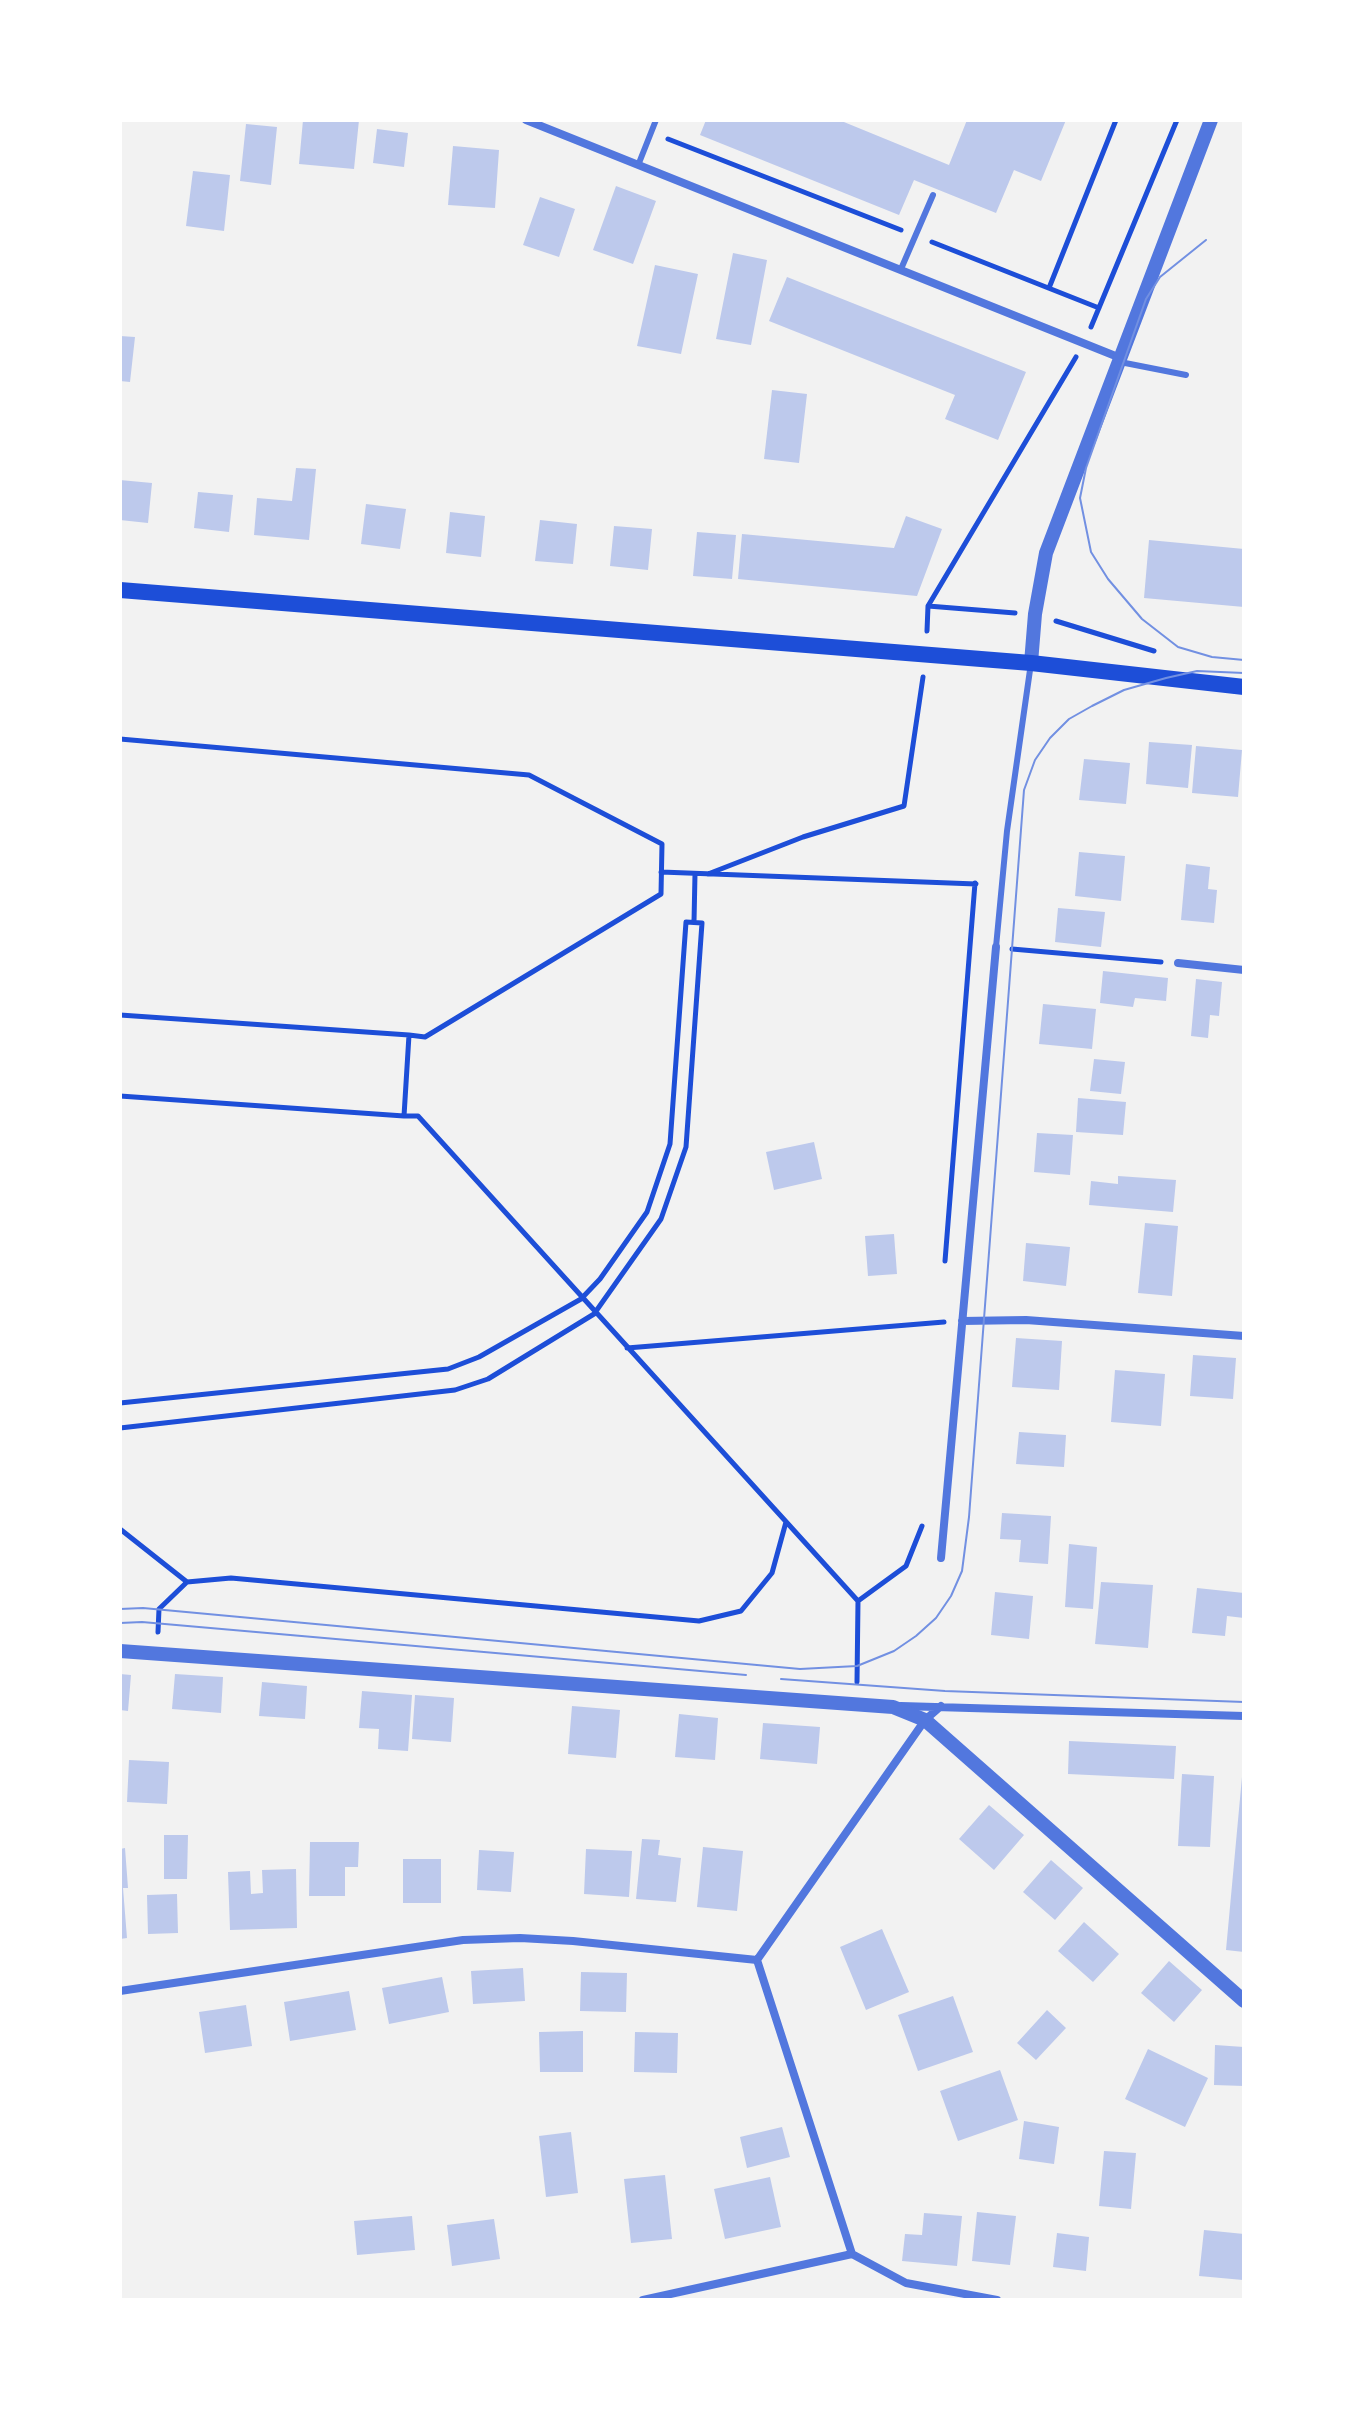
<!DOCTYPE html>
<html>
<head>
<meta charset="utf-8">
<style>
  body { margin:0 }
  #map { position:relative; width:1364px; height:2420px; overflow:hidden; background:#f2f2f2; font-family:"DM Sans",sans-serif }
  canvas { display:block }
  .frame { position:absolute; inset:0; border:122px solid #fff; pointer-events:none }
</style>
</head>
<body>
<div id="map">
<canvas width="1364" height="2420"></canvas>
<div class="frame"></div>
</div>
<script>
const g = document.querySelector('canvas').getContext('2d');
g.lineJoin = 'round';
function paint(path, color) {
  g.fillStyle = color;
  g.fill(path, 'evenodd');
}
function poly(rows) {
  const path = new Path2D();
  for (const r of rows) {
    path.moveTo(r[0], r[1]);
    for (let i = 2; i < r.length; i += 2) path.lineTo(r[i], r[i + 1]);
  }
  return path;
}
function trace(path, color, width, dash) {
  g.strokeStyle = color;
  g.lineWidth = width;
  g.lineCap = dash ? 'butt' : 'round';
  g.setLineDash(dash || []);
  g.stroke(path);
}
paint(poly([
  [303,120,359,120,354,169,299,164],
  [706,120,839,120,949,165,967,120,1066,120,1041,181,1014,170,996,213,914,180,899,215,700,135],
  [246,124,277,127,271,185,240,181],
  [377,129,408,133,404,167,373,163],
  [453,146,499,150,495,208,448,205],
  [193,171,230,175,224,231,186,226],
  [616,186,656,201,633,264,593,250],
  [540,197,575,209,559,257,523,245],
  [733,253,767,260,751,345,716,339],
  [655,265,698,274,681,354,637,346],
  [787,277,1026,372,998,440,945,419,955,395,769,321],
  [120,336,135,337,130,382,120,381],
  [772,390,807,394,799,463,764,459],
  [296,468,316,469,309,540,254,535,257,498,292,501],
  [120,480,152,483,148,523,120,520],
  [198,492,233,495,229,532,194,528],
  [366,504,406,509,400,549,361,544],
  [450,512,485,516,481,557,446,553],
  [906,516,942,529,917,596,738,579,742,534,894,548],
  [540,520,577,524,573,564,535,561],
  [614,526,652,529,648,570,610,566],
  [697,532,736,535,732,579,693,576],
  [1149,540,1244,549,1244,607,1144,598],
  [1149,742,1192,745,1188,788,1146,784],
  [1196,746,1242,750,1238,797,1192,793],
  [1084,759,1130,763,1126,804,1079,800],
  [1079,852,1125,856,1121,901,1075,896],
  [1186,864,1210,867,1208,889,1217,890,1214,923,1181,920],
  [1058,908,1105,912,1101,947,1055,942],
  [1103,971,1168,978,1166,1001,1135,998,1133,1007,1100,1003],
  [1196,979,1222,982,1219,1016,1210,1015,1208,1038,1191,1036],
  [1043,1004,1096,1009,1092,1049,1039,1044],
  [1094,1059,1125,1062,1121,1094,1090,1091],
  [1078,1098,1126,1102,1123,1135,1076,1132],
  [1037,1133,1073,1135,1070,1175,1034,1172],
  [814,1142,822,1179,774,1190,766,1152],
  [1118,1176,1176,1180,1173,1212,1089,1205,1091,1181,1118,1184],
  [1145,1223,1178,1226,1172,1296,1138,1293],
  [894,1234,897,1274,868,1276,865,1236],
  [1026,1243,1070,1247,1066,1286,1023,1281],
  [1016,1338,1062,1341,1059,1390,1012,1387],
  [1193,1355,1236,1358,1233,1399,1190,1396],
  [1115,1370,1165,1374,1161,1426,1111,1422],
  [1019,1432,1066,1435,1064,1467,1016,1464],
  [1002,1513,1051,1516,1048,1564,1019,1562,1021,1540,1000,1539],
  [1069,1544,1097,1547,1093,1609,1065,1607],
  [1101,1582,1153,1585,1148,1648,1095,1644],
  [1197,1588,1244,1593,1244,1618,1227,1616,1225,1636,1192,1633],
  [995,1592,1033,1596,1029,1639,991,1635],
  [120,1674,131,1675,128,1711,120,1710],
  [175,1674,223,1677,221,1713,172,1709],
  [262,1682,307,1686,305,1719,259,1716],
  [362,1691,412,1695,408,1751,378,1749,379,1729,359,1728],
  [415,1695,454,1698,451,1742,412,1739],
  [572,1706,620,1710,616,1758,568,1754],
  [679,1714,718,1718,715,1760,675,1757],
  [763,1723,820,1727,817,1764,760,1759],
  [1069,1741,1176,1746,1174,1779,1068,1774],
  [129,1760,169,1762,167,1804,127,1802],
  [1182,1774,1214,1776,1210,1847,1178,1846],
  [1242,1777,1244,1777,1244,1952,1226,1950],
  [989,1805,1024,1835,994,1870,959,1839],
  [164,1835,188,1835,187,1879,164,1879],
  [642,1839,660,1840,658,1855,681,1858,676,1902,636,1899],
  [310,1842,359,1842,358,1867,345,1867,345,1896,309,1896],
  [703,1847,743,1851,737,1911,697,1907],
  [125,1848,128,1888,123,1888,127,1938,120,1939,120,1849],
  [586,1849,632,1851,629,1897,584,1894],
  [479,1850,514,1852,511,1892,477,1890],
  [403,1859,441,1859,441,1903,403,1903],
  [1051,1860,1083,1888,1055,1920,1023,1892],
  [296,1869,297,1928,230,1930,228,1872,250,1871,251,1894,263,1893,262,1870],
  [177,1894,178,1933,148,1934,147,1895],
  [1084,1922,1119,1954,1093,1982,1058,1951],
  [882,1929,909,1992,866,2010,840,1947],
  [1169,1961,1202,1990,1174,2022,1141,1993],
  [523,1968,525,2001,473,2004,471,1971],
  [581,1972,627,1973,626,2012,580,2011],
  [442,1977,449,2012,389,2024,382,1988],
  [349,1991,356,2030,290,2041,284,2002],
  [953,1996,973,2052,918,2071,898,2015],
  [246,2005,252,2046,205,2053,199,2012],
  [1047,2010,1066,2028,1036,2060,1017,2043],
  [583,2031,583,2072,540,2072,539,2032],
  [635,2032,678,2033,677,2073,634,2072],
  [1215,2045,1244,2047,1244,2086,1214,2085],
  [1148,2049,1208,2078,1185,2127,1125,2099],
  [1000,2070,1018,2120,958,2141,940,2091],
  [1024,2121,1059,2127,1054,2164,1019,2159],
  [782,2127,790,2157,747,2168,740,2137],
  [571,2132,578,2193,546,2197,539,2136],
  [1104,2151,1136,2153,1131,2209,1099,2206],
  [665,2175,672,2239,631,2243,624,2179],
  [770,2177,781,2227,725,2239,714,2189],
  [977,2212,1016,2216,1010,2265,972,2261],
  [924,2213,962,2216,957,2266,902,2261,905,2234,922,2235],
  [412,2216,415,2250,357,2255,354,2221],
  [494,2219,500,2259,452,2266,447,2225],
  [1204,2230,1244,2234,1243,2280,1199,2276],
  [1057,2233,1089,2237,1086,2271,1053,2267]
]), '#bdc9ec');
trace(poly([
  [668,139,901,230],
  [932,242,1099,308],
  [1049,288,1116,120],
  [1091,327,1177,120],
  [928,606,1015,613],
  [1056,621,1154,651],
  [927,631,928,606,1076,357],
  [120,739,529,775,662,844,661,894,425,1037,409,1035],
  [661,872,976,884],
  [708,874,803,837,904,806,923,677],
  [694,922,695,874],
  [1012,949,1161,962],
  [120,1015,409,1035,404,1116,120,1096],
  [404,1116,418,1116,858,1601,857,1682],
  [945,1261,975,883],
  [627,1348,944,1322],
  [120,1403,448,1369,479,1357,581,1299,600,1279,647,1212,670,1144,686,922,702,923,686,1147,661,1219,594,1314,488,1379,455,1390,120,1428],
  [120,1529,187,1582,159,1609,158,1632],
  [187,1582,231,1578,699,1621,741,1611,772,1573,786,1522],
  [858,1601,906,1566,922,1526]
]), '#1d4ed8', 5);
trace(poly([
  [639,163,656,120],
  [901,269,933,195],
  [1120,362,1186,375],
  [996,947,1007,831,1031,663]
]), '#5277de', 6);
trace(poly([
  [526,120,1118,357],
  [1178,963,1244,970],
  [962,1321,1026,1320,1244,1336],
  [941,1558,996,947],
  [901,1706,1244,1716],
  [120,1991,463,1940,520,1938,573,1941,757,1960],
  [852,2254,757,1960,925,1720,941,1706],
  [643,2300,852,2254,906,2283,997,2300]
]), '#5277de', 8);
trace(poly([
  [1031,663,1035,614,1046,553,1211,120],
  [120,1651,893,1707,925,1720,1244,2001]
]), '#5277de', 14);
trace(poly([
  [120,590,1031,663,1244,687]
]), '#1d4ed8', 16);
trace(poly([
  [1206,240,1160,277,1146,299,1086,468,1080,498,1091,552,1108,579,1142,619,1178,647,1212,657,1244,660],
  [120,1609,143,1608,800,1669,857,1666,894,1651,916,1636,936,1618,951,1596,962,1571,969,1517,1024,790,1035,760,1050,738,1069,719,1092,706,1124,690,1166,678,1197,671,1244,673],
  [120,1623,142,1622,746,1675],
  [781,1679,945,1691,1244,1702]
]), '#7290e2', 2);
</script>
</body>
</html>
